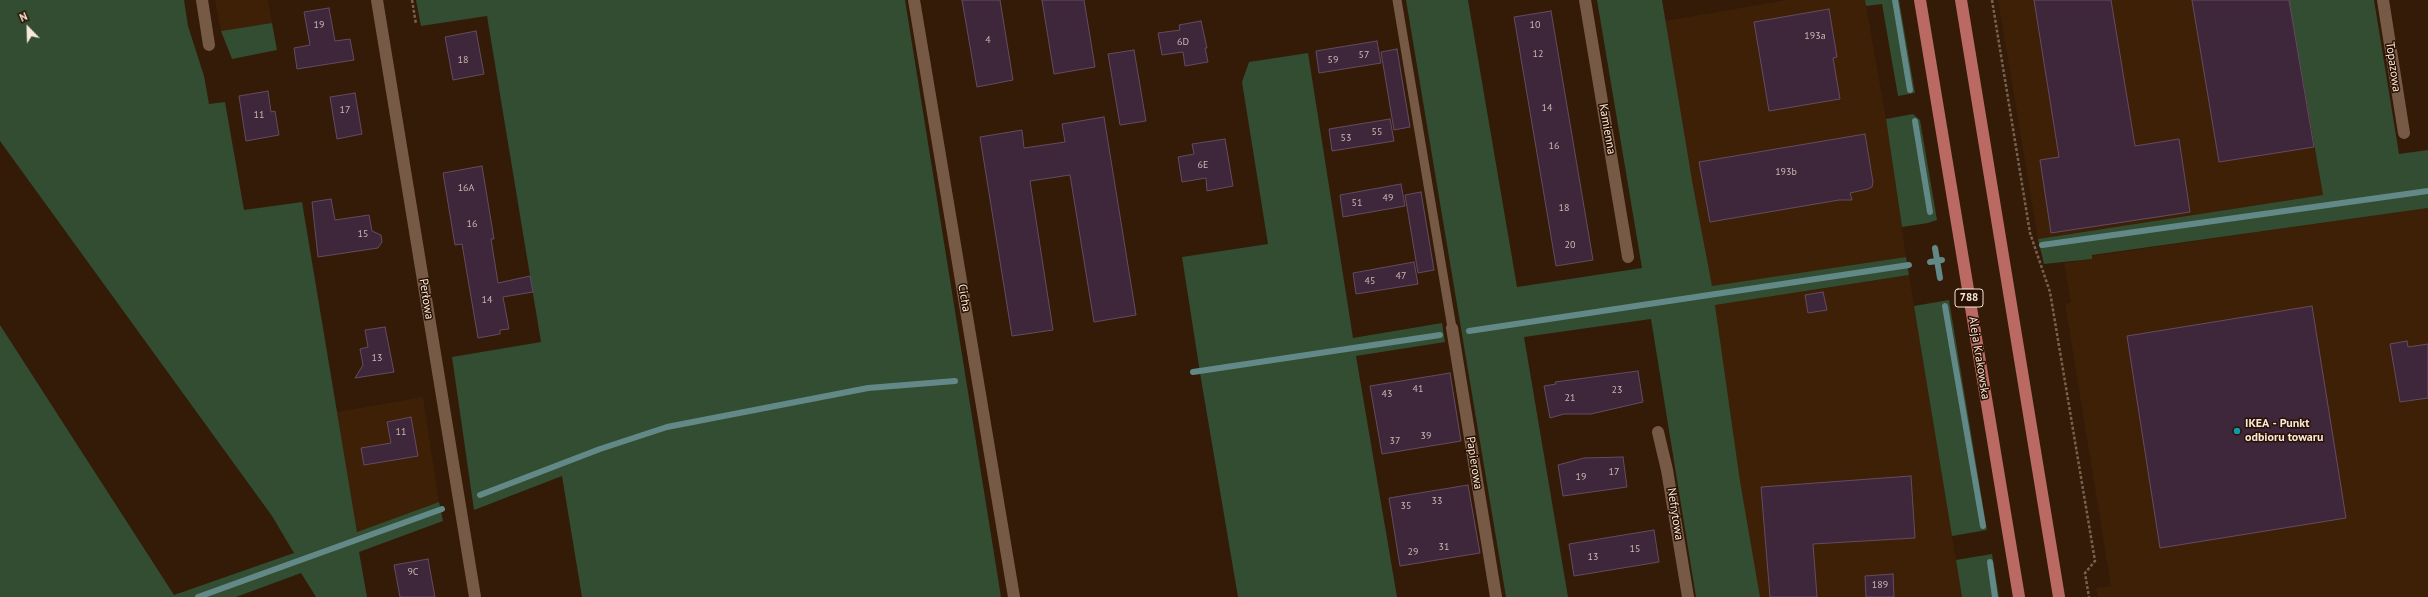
<!DOCTYPE html>
<html>
<head>
<meta charset="utf-8">
<style>
  body { margin:0 }
  #map { position:relative; width:2428px; height:597px; overflow:hidden; background:#331b07; font-family:"PT Sans",sans-serif }
  canvas { display:block }
  .north { position:absolute; left:8px; top:8px; width:40px; height:40px; -webkit-text-stroke:3px #291101; paint-order:stroke; rotate:337deg; font-size:11px; font-weight:700; line-height:16px; text-align:center; color:#f8e7db }
  .north::after { content:''; display:block; margin:auto; width:14px; height:18px; background:#f8e7db; clip-path:polygon(50% 0,100% 100%,50% 72%,0 100%) }
</style>
</head>
<body>
<div id="map">
<canvas width="2428" height="597"></canvas>
<div class="north">N</div>
</div>
<script>
const g = document.querySelector('canvas').getContext('2d');
g.lineJoin = 'round';
function paint(path, color) {
  g.fillStyle = color;
  g.fill(path, 'evenodd');
}
function poly(rows) {
  const path = new Path2D();
  for (const r of rows) {
    path.moveTo(r[0], r[1]);
    for (let i = 2; i < r.length; i += 2) path.lineTo(r[i], r[i + 1]);
  }
  return path;
}
function trace(path, color, width, dash) {
  g.strokeStyle = color;
  g.lineWidth = width;
  g.lineCap = dash ? 'butt' : 'round';
  g.setLineDash(dash || []);
  g.stroke(path);
}
function drawText(font, color, halo, rows, align = 'center') {
  g.font = font + ' "PT Sans",sans-serif';
  g.lineWidth = 3;
  g.setLineDash([]);
  g.textBaseline = 'middle';
  g.strokeStyle = halo;
  g.fillStyle = color;
  for (const [text, x, y, turn = 0] of rows) {
    g.save();
    g.translate(x, y);
    g.rotate((+turn || 0) * Math.PI / 180);
    g.textAlign = isNaN(turn) ? turn : align;
    if (halo) g.strokeText(text, 0, 0);
    g.fillText(text, 0, 0);
    g.restore();
  }
}
paint(poly([
  [215,0,268,0,272,23,221,31],
  [1787,0,1865,0,1886,119,1906,257,1712,287,1693,186,1665,21],
  [1998,0,2289,0,2323,195,2038,239],
  [2428,208,2428,597,2098,597,2096,588,2111,586,2066,310,2066,304,2071,302,2064,263,2092,259,2091,256],
  [1909,275,1962,597,1760,597,1740,481,1715,305],
  [423,397,439,502,357,532,337,412]
]), '#3e2007');
paint(poly([
  [0,0,184,0,188,26,204,76,209,104,225,102,244,210,302,202,357,532,439,502,443,521,359,552,367,597,316,597,301,573,236,597,0,597,0,325,174,595,294,553,272,516,0,141],
  [416,0,905,0,1001,597,582,597,562,476,474,510,452,357,541,342,487,16,421,26],
  [1406,0,1468,0,1517,287,1642,268,1597,0,1662,0,1693,186,1712,286,1906,257,1909,275,1715,305,1740,481,1760,597,1696,597,1651,319,1524,337,1568,597,1506,597],
  [1865,0,1899,0,1915,93,1898,96,1882,4,1866,6],
  [2289,0,2374,0,2399,154,2428,150,2428,208,2092,255,2092,259,2044,264,2038,239,2323,195],
  [272,23,277,50,232,59,221,31],
  [1308,53,1353,338,1442,323,1445,342,1356,356,1397,597,1238,597,1201,379,1182,257,1268,244,1242,82,1249,62],
  [1913,114,1920,120,1937,220,1928,223,1902,227,1886,119],
  [1949,300,1987,530,1952,536,1914,306],
  [1992,554,1999,597,1962,597,1956,560]
]), '#324d31');
trace(poly([
  [1895,0,1910,90],
  [1915,121,1930,212],
  [2042,245,2428,191],
  [1935,248,1940,278],
  [1930,262,1942,260],
  [1945,306,1983,526],
  [1469,331,1909,265],
  [1193,372,1440,335],
  [480,495,600,449,667,427,868,388,955,381],
  [1990,562,1995,597],
  [198,597,442,509]
]), '#628988', 6);
const building = poly([
  [962,0,1000,0,1013,80,977,87,962,0],
  [1042,0,1084,0,1095,67,1054,74,1042,0],
  [2034,0,2111,0,2135,146,2179,139,2190,212,2051,233,2040,160,2059,157,2034,0],
  [2192,0,2289,0,2314,147,2219,162,2192,0],
  [329,8,335,41,350,39,354,60,297,69,294,48,310,45,304,12,329,8],
  [1829,9,1837,57,1833,58,1840,99,1769,111,1754,22,1829,9],
  [1551,11,1593,260,1556,266,1514,17,1551,11],
  [1201,21,1207,48,1205,48,1208,62,1185,66,1183,52,1162,55,1158,33,1180,30,1179,25,1201,21],
  [476,31,484,74,453,80,445,37,476,31],
  [1377,41,1381,63,1319,73,1316,51,1377,41],
  [1397,49,1410,127,1394,130,1381,52,1397,49],
  [1134,50,1146,121,1120,125,1108,54,1134,50],
  [268,91,271,112,275,111,279,135,246,141,239,96,268,91],
  [355,93,362,134,337,139,330,97,355,93],
  [1104,117,1136,315,1094,322,1070,175,1030,181,1053,330,1012,336,980,137,1022,130,1024,148,1065,142,1062,124,1104,117],
  [1390,119,1394,141,1332,151,1329,129,1390,119],
  [1865,134,1873,182,1872,187,1868,189,1850,193,1852,200,1839,200,1710,222,1699,162,1865,134],
  [1225,139,1233,186,1207,191,1206,178,1182,182,1178,157,1194,154,1192,144,1225,139],
  [482,166,494,239,491,239,498,283,530,276,533,292,503,297,509,329,500,330,500,334,478,338,462,244,455,245,443,173,482,166],
  [1401,184,1405,206,1343,217,1340,195,1401,184],
  [1421,192,1434,270,1418,273,1405,195,1421,192],
  [331,199,335,220,369,215,372,231,381,235,382,242,378,248,318,257,312,202,331,199],
  [1414,262,1418,284,1356,294,1353,273,1414,262],
  [1823,292,1827,310,1808,313,1805,295,1823,292],
  [2312,306,2346,518,2160,548,2127,336,2312,306],
  [385,327,394,372,355,378,363,365,360,349,368,347,365,330,385,327],
  [2407,341,2408,347,2428,344,2428,398,2400,402,2390,344,2407,341],
  [1638,371,1643,402,1591,414,1564,414,1550,418,1544,386,1556,384,1555,382,1638,371],
  [1450,373,1461,441,1382,454,1370,386,1450,373],
  [411,417,418,456,364,465,361,448,391,443,387,422,411,417],
  [1623,457,1627,487,1563,496,1558,465,1584,458,1623,457],
  [1911,476,1915,538,1813,544,1817,597,1770,597,1761,487,1911,476],
  [1468,485,1480,553,1400,566,1389,498,1468,485],
  [1654,530,1659,562,1574,576,1569,544,1654,530],
  [428,559,435,597,400,597,394,565,428,559],
  [1893,574,1894,597,1866,597,1865,576,1893,574]
]);
paint(building, '#3f273b');
trace(building, '#654b61', 1);
trace(poly([
  [412,0,416,24],
  [1992,0,2030,233,2050,292,2095,561,2085,573,2089,597]
]), '#776150', 2.5, [3, 2]);
trace(poly([
  [1397,0,1452,328]
]), '#775a46', 9);
trace(poly([
  [202,0,209,45],
  [377,0,475,597],
  [914,0,1014,597],
  [1585,0,1628,257],
  [2383,0,2404,133],
  [1452,328,1496,597],
  [1658,432,1667,470,1688,597]
]), '#775a46', 12);
trace(poly([
  [1920,0,2019,597],
  [1961,0,2059,597]
]), '#ba6963', 12);
for (const [x, y, r, color] of [
  [2237,431,4,"#0f9aa8"]
]) {
  const dot = new Path2D();
  dot.arc(x, y, r, 0, 2 * Math.PI);
  g.fillStyle = color;
  g.fill(dot);
  trace(dot, '#291101', 1.5);
}
drawText('10px', '#cab7b3', null, [
  ["19",319,25],
  ["10",1535,25],
  ["193a",1815,36],
  ["4",988,40],
  ["6D",1183,42],
  ["12",1538,54],
  ["57",1364,55],
  ["18",463,60],
  ["59",1333,60],
  ["14",1547,108],
  ["17",345,110],
  ["11",259,115],
  ["55",1377,132],
  ["53",1346,138],
  ["16",1554,146],
  ["6E",1203,165],
  ["193b",1786,172],
  ["16A",466,188],
  ["49",1388,198],
  ["51",1357,203],
  ["18",1564,208],
  ["16",472,224],
  ["15",363,234],
  ["20",1570,245],
  ["47",1401,276],
  ["45",1370,281],
  ["14",487,300],
  ["13",377,358],
  ["41",1418,389],
  ["23",1617,390],
  ["43",1387,394],
  ["21",1570,398],
  ["11",401,432],
  ["39",1426,436],
  ["37",1395,441],
  ["17",1614,472],
  ["19",1581,477],
  ["33",1437,501],
  ["35",1406,506],
  ["31",1444,547],
  ["15",1635,549],
  ["29",1413,552],
  ["13",1593,557],
  ["9C",413,572],
  ["189",1880,585]
]);
for (const [x, y, w] of [
  [1969,298,28]
]) {
  const box = new Path2D();
  box.roundRect(x - w / 2, y - 9, w, 18, 3);
  g.fillStyle = '#291101';
  g.fill(box);
  trace(box, '#f8e7db', 1);
}
drawText('bold 11px', '#f8e7db', null, [
  ["788",1969,298]
]);
drawText('12px', '#f8e7db', '#291101', [
  ["Topazowa",2393,67,82],
  ["Kamienna",1607,129,80],
  ["Cicha",964,298,80],
  ["Perłowa",426,299,81],
  ["Aleja Krakowska",1979,358,81],
  ["Papierowa",1474,463,81],
  ["Nefrytowa",1675,514,81]
]);
drawText('bold 12px', '#f8e7db', '#291101', [
  ["IKEA - Punkt",2245,424],
  ["odbioru towaru",2245,438]
], 'left');
</script>
</body>
</html>
